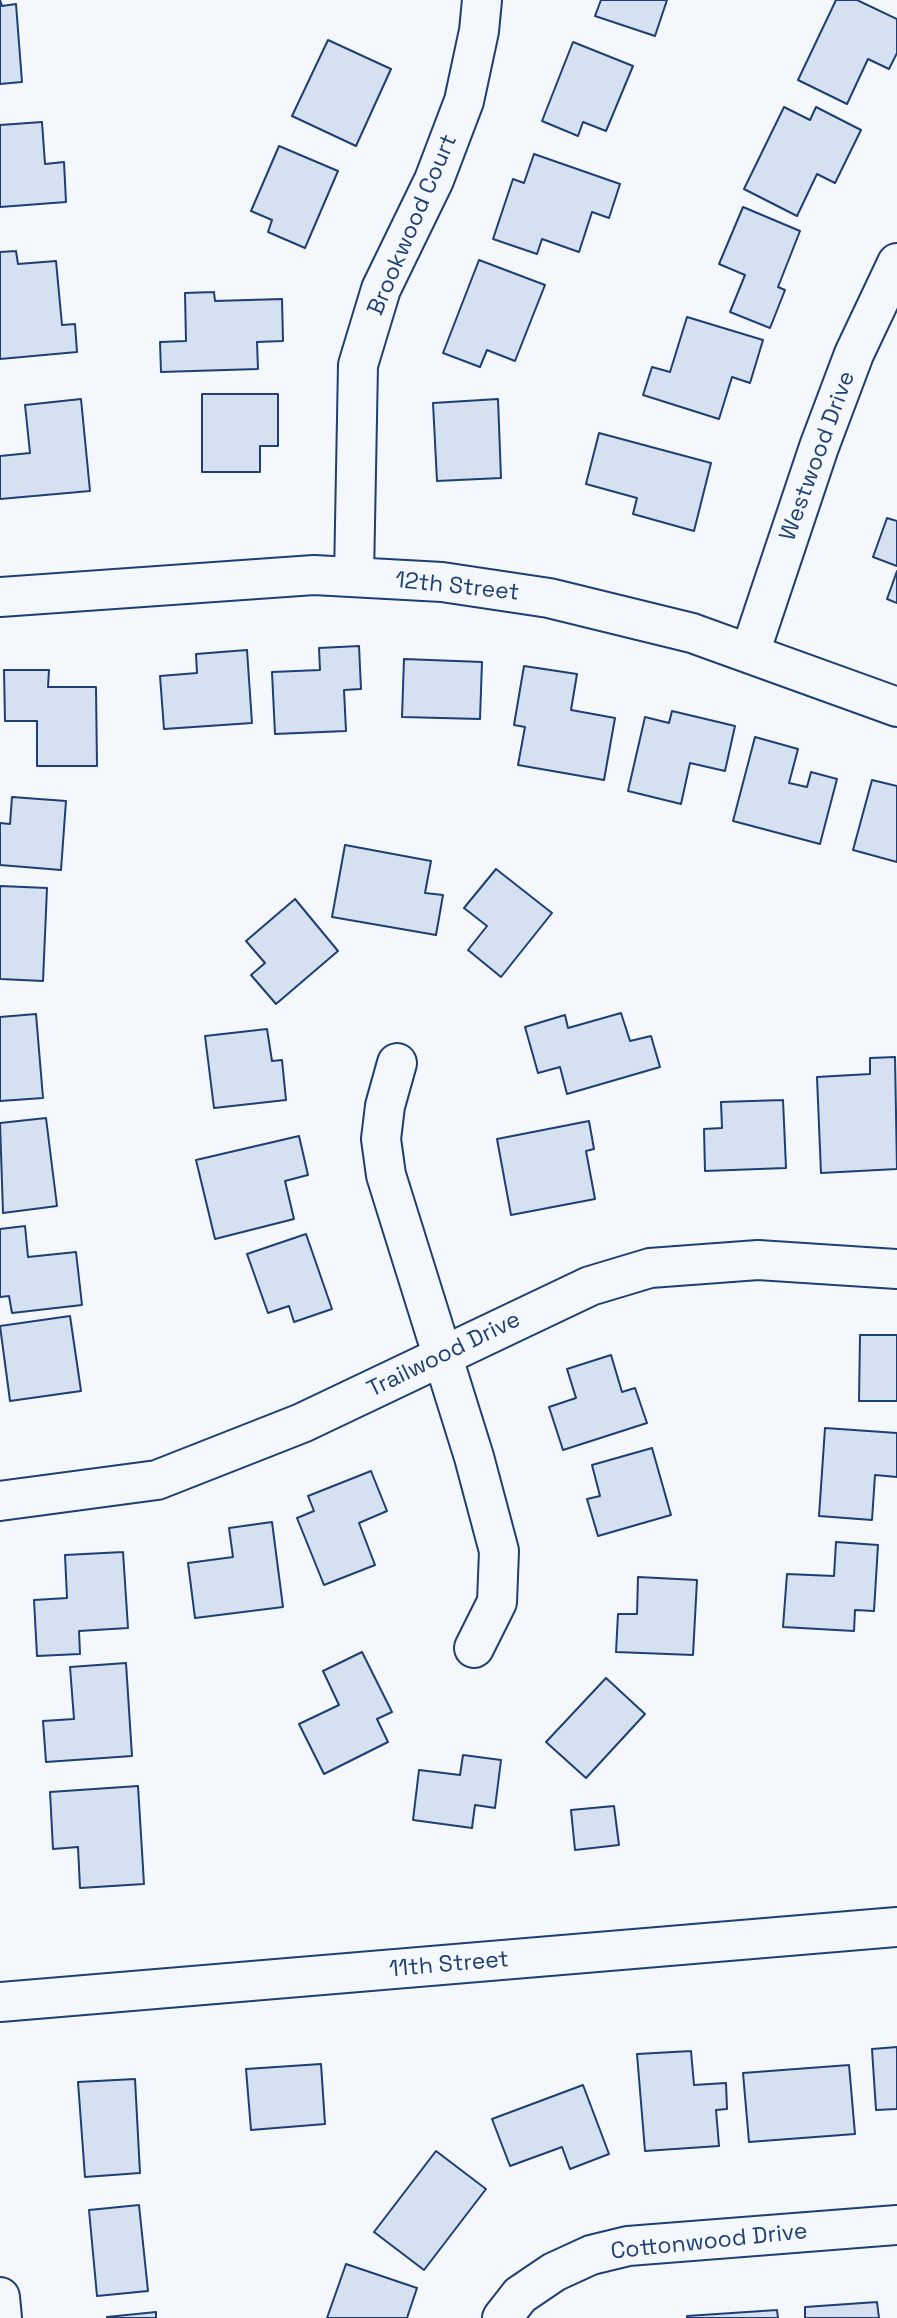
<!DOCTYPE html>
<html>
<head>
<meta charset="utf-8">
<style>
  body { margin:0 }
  canvas { display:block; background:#f4f7fb }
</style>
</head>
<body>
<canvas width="897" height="2318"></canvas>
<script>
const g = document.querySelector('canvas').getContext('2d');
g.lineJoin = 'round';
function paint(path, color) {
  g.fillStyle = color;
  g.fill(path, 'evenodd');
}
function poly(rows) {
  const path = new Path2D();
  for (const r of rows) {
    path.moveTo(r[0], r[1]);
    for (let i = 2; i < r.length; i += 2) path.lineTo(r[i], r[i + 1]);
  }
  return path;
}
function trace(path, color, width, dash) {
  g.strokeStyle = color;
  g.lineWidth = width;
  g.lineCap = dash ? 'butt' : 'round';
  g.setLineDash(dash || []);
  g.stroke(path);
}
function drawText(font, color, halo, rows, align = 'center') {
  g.font = font + ' "Space Grotesk",sans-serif';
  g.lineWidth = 5;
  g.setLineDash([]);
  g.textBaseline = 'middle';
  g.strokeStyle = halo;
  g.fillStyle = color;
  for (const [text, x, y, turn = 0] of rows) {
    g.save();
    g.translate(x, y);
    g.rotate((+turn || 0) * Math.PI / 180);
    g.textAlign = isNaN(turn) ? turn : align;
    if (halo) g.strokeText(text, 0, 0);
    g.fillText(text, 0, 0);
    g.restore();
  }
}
const building = poly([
  [0,0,2,6,16,4,22,82,0,84,0,0],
  [601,0,667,0,655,36,595,16,601,0],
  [836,0,857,0,897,19,897,53,889,69,868,59,847,104,798,80,836,0],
  [328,40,391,69,356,146,292,116,328,40],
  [573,42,633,66,606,131,583,122,578,136,542,121,573,42],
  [784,107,810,120,816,107,861,130,835,183,817,174,797,216,744,189,784,107],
  [42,122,45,164,64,162,66,202,0,207,0,125,42,122],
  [279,146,338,171,305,248,268,232,272,220,251,211,279,146],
  [534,154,620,184,609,218,592,212,579,252,542,239,537,254,493,239,513,179,524,183,534,154],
  [743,207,800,231,778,287,785,290,770,328,730,312,745,275,719,264,743,207],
  [16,251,18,264,56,261,62,325,75,324,77,352,0,359,0,252,16,251],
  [479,260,545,285,515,361,487,350,480,367,443,353,479,260],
  [214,292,215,301,282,299,283,341,257,342,258,369,161,372,160,342,186,341,185,293,214,292],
  [687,317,763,340,750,383,732,377,719,419,643,395,652,367,670,372,687,317],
  [202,394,278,394,278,446,260,446,260,472,202,472,202,394],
  [81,399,90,491,0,499,0,456,30,453,25,405,81,399],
  [498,399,501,478,437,481,433,403,498,399],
  [599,433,711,463,694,531,633,514,637,498,586,484,599,433],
  [887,518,897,521,897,566,873,557,887,518],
  [897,571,897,603,887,599,897,571],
  [359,646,361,689,344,690,346,731,275,734,272,672,320,670,319,648,359,646],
  [247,650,252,723,164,729,160,676,197,673,196,654,247,650],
  [404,659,482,662,480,719,402,717,404,659],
  [524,666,577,674,571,710,615,718,604,780,518,765,525,727,514,725,524,666],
  [4,670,49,670,48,687,96,687,97,766,37,766,37,721,5,721,4,670],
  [672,711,735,726,725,771,690,763,681,804,628,791,645,717,669,723,672,711],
  [755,737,798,749,789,783,807,787,811,772,837,779,820,844,733,821,755,737],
  [872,780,897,786,897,862,853,850,872,780],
  [12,797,66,801,61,870,0,865,0,823,10,824,12,797],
  [345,845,431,861,425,893,443,895,436,935,332,917,345,845],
  [496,869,552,913,501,977,468,950,487,926,464,908,496,869],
  [0,886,47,888,43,981,0,979,0,886],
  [295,899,338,951,276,1004,251,975,265,963,246,941,295,899],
  [621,1013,630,1041,651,1036,660,1067,567,1094,560,1067,538,1073,525,1027,565,1015,568,1028,621,1013],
  [36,1014,43,1098,0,1101,0,1017,36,1014],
  [267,1029,272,1061,282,1060,286,1100,214,1108,205,1036,267,1029],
  [895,1057,897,1169,821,1173,817,1077,870,1074,870,1058,895,1057],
  [783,1100,786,1168,705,1171,704,1129,722,1128,721,1102,783,1100],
  [46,1118,57,1206,3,1213,0,1123,46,1118],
  [589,1121,594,1149,586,1151,595,1199,511,1215,497,1139,589,1121],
  [299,1136,308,1175,285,1181,294,1219,215,1239,196,1160,299,1136],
  [25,1226,28,1257,76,1252,82,1305,12,1313,9,1296,0,1297,0,1229,25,1226],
  [306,1234,332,1309,294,1322,289,1306,268,1313,247,1254,306,1234],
  [70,1316,81,1391,10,1401,0,1326,70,1316],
  [860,1335,897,1335,897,1401,859,1401,860,1335],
  [611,1355,622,1392,635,1388,647,1423,563,1450,549,1407,576,1398,567,1369,611,1355],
  [825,1428,897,1433,897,1477,875,1475,872,1520,819,1516,825,1428],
  [652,1448,671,1515,598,1536,587,1499,600,1496,592,1465,652,1448],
  [371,1471,387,1511,359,1523,375,1565,324,1585,297,1518,314,1511,308,1496,371,1471],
  [272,1522,283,1607,195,1618,188,1563,233,1557,229,1528,272,1522],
  [836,1542,878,1545,874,1611,855,1610,854,1631,783,1627,787,1574,834,1576,836,1542],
  [123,1552,128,1628,79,1631,80,1654,37,1656,34,1600,67,1598,65,1555,123,1552],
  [638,1577,697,1580,693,1655,616,1652,618,1614,637,1614,638,1577],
  [362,1652,392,1712,377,1719,388,1742,324,1774,299,1724,339,1705,323,1671,362,1652],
  [126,1663,132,1756,46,1762,43,1721,74,1719,70,1667,126,1663],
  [606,1678,645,1714,586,1778,546,1742,606,1678],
  [463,1755,501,1760,495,1808,475,1805,472,1828,413,1820,419,1770,460,1775,463,1755],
  [138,1786,144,1884,80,1888,78,1847,53,1849,50,1792,138,1786],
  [614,1806,619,1845,575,1850,571,1810,614,1806],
  [897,2047,897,2109,876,2110,872,2049,897,2047],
  [691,2051,694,2085,726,2083,727,2109,716,2110,719,2146,645,2151,637,2054,691,2051],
  [321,2064,325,2124,251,2130,246,2069,321,2064],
  [849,2065,855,2134,749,2142,743,2073,849,2065],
  [135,2079,140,2173,85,2177,78,2082,135,2079],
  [583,2085,609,2154,570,2169,562,2147,510,2166,492,2119,583,2085],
  [436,2151,486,2189,424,2270,374,2232,436,2151],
  [139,2205,148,2291,97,2296,89,2210,139,2205],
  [346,2264,417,2288,407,2318,327,2318,346,2264],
  [877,2302,879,2318,805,2318,805,2307,877,2302],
  [777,2310,778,2318,687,2318,687,2316,777,2310],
  [156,2312,156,2318,107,2318,107,2317,156,2312]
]);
paint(building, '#d5e0f0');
trace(building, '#1d3f73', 2);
const minor = poly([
  [354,577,358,365,381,289,434,180,464,101,479,31,482,0],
  [0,597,314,575,442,582,549,598,692,633,897,707],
  [750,653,819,447,854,354,897,263],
  [397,1063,385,1106,381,1139,386,1175,474,1457,499,1551,497,1602,474,1648],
  [0,1501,157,1480,302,1423,590,1286,650,1268,758,1260,897,1269],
  [0,2002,897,1927],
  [0,2297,2,2318],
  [502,2318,520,2295,554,2272,591,2255,628,2246,897,2225]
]);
trace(minor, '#1d3f73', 42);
trace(minor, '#f4f7fb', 38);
drawText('23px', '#1d3f73', '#f4f7fb', [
  ["Brookwood Court",413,225,-67],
  ["Westwood Drive",818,456,-70],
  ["12th Street",457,587,6],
  ["Trailwood Drive",444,1355,-26],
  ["11th Street",449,1965,-5],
  ["Cottonwood Drive",709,2242,-6]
]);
</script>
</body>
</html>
